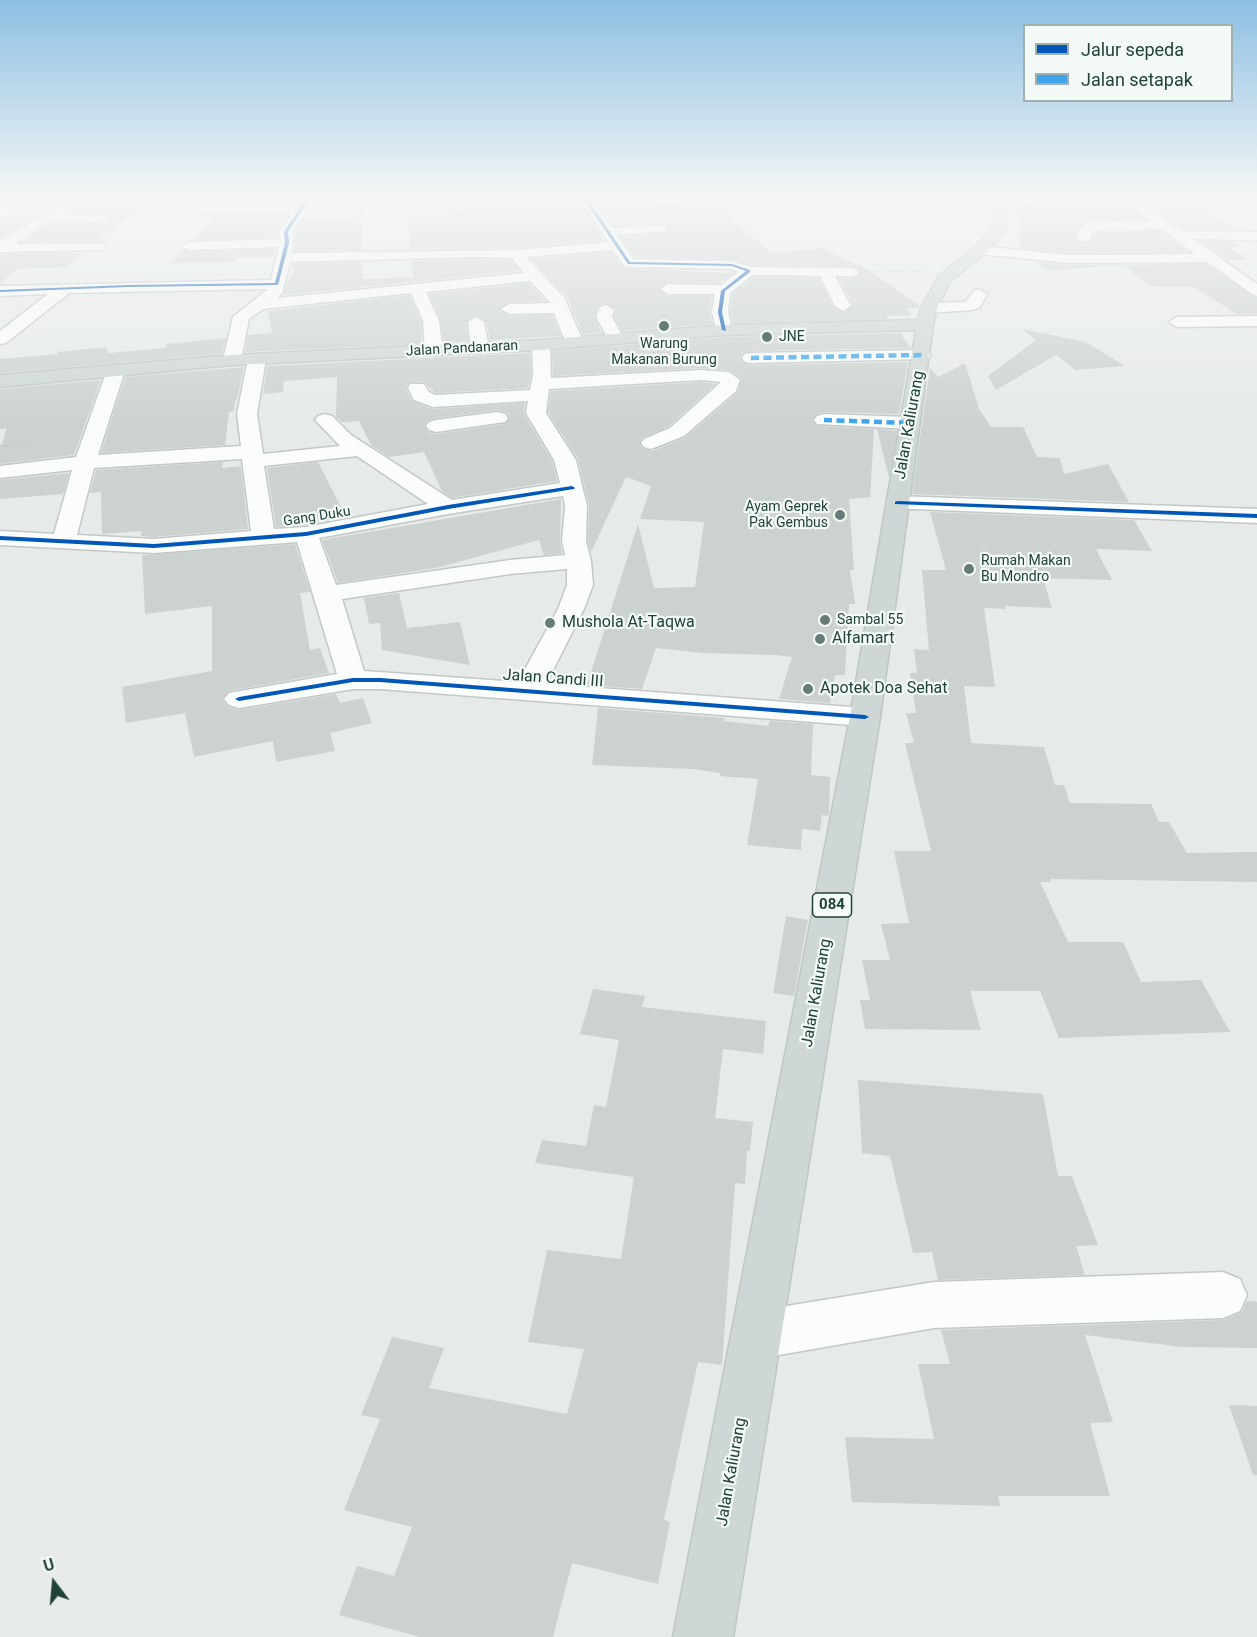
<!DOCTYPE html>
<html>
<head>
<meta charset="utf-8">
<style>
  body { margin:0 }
  #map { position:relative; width:1257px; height:1637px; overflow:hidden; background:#e6ebe9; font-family:Roboto,sans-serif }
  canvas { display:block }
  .legend { position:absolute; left:1023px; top:24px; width:210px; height:78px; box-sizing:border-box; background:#f4faf7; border:2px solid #a0b0ac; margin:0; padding:8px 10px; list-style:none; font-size:18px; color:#21413b }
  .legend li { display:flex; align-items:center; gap:12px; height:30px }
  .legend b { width:30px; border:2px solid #a0b0ac }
  .north { position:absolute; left:24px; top:1553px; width:60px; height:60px; -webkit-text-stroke:4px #f4faf7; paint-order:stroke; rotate:344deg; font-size:16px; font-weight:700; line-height:24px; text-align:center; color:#21413b }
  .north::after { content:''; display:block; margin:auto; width:21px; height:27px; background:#21413b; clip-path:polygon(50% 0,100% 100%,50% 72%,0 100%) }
</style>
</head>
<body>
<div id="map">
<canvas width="1257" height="1637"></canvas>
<ul class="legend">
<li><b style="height:8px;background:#0057b8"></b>Jalur sepeda</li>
<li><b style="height:8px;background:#3ea4ec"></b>Jalan setapak</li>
</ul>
<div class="north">U</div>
</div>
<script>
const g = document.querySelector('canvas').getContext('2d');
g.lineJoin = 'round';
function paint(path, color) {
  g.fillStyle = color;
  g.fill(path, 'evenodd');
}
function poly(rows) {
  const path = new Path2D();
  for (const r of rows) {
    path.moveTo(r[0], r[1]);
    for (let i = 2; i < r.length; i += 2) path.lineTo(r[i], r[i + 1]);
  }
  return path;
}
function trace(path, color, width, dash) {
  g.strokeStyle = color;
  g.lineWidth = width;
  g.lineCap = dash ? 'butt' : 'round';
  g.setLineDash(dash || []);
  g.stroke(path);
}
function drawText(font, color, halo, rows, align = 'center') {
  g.font = font + ' Roboto,sans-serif';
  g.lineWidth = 4.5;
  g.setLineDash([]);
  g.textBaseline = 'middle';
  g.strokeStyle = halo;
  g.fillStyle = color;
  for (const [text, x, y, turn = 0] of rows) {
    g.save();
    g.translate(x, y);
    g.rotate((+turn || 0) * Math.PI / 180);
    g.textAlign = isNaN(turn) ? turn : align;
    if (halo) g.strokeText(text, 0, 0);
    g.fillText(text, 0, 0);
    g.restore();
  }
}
paint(poly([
  [30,198,69,198,52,207,17,206],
  [92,198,150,198,98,241,23,242,51,223,103,224,110,219,103,212,71,212],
  [548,198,577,198,604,240,516,248,410,249,407,215,451,215,449,211,505,206,506,200,549,200],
  [632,198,653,198,653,204,713,200,772,254,821,248,869,270,920,306,919,308,906,308,912,315,886,316,888,319,733,323,730,312,732,294,754,277,819,278,833,307,844,313,853,305,839,278,854,278,862,271,853,266,751,265,732,259,634,257,621,237,665,233,669,227,665,223,613,226,599,206,624,204],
  [1074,198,1118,198,1144,219,1086,221,1077,229,1075,238,1079,243,1091,242,1095,232,1160,231,1188,252,1069,253,1020,248,1018,206,1041,205,1032,199],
  [1138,198,1193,201,1237,229,1182,229],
  [361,216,362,250,294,251,295,233,303,220,356,219],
  [213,217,287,217,277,231,277,237,193,240],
  [0,218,32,219,0,238],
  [1200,241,1231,242,1239,247,1229,247,1248,260,1227,260],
  [276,249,274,257,237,257,234,262,171,263,183,250,188,252],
  [612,252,622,267,629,269,733,273,720,283,668,282,658,288,668,296,712,296,710,312,712,324,622,331,614,317,616,309,605,303,598,306,594,316,602,333,583,334,566,295,531,259],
  [83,253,66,267,17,269,0,284,0,254],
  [476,259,511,260,520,271,283,295,288,280,296,268,291,268,292,264,362,262,363,279,413,277,412,261],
  [1034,262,1069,265,1206,264,1257,298,1257,314,1236,314,1194,287,1151,286,1124,266,1102,266,1052,271],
  [529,283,546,301,509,302,499,310,509,316,552,315,561,336,490,340,486,322,475,315,466,322,468,341,444,342,441,320,429,294],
  [410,295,421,322,422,344,245,352,248,335,272,333,268,311],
  [1022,329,1086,342,1125,366,1075,370,1056,355,996,390,988,376,1036,340],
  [900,333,911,348,751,351,743,353,740,358,743,363,751,365,908,362,899,414,824,412,816,414,812,420,817,426,874,429,870,497,849,499,854,570,850,570,855,604,849,604,845,675,835,675,830,703,779,699,792,657,775,655,703,653,656,648,642,689,587,685,638,524,654,588,695,587,704,522,640,519,651,486,626,477,591,552,588,542,589,505,578,459,548,412,551,391,701,382,716,384,669,426,642,438,639,444,643,449,652,451,685,438,737,393,742,379,729,370,701,368,553,376,552,351,724,337],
  [226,338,222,354,0,373,0,359,57,354,57,352,107,347,108,353,166,348,166,344],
  [530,353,531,375,528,388,435,393,424,382,408,383,406,389,412,401,432,409,525,403,524,414,552,461,557,481,452,498,442,491,424,452,389,457,371,445,359,421,342,422,336,417,337,377,284,381,283,392,263,394,267,366],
  [498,410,506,412,510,417,505,424,436,434,428,432,424,426,427,421,436,418],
  [965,363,979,409,991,427,1023,427,1037,457,1060,458,1064,474,1108,464,1129,502,912,494,930,368,938,377],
  [244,367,237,400,235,401,234,411,229,412,225,445,101,453,125,377],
  [101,380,74,455,0,464,0,450,7,428,0,429,0,389],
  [877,429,897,431,889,478],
  [223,462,222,468,241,466,248,529,154,537,141,536,142,531,102,534,101,492,90,493,96,470],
  [318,462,346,517,306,525,276,527,267,468],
  [69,473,63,494,0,499,0,480],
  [561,499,560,542,562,553,544,555,539,540,436,568,338,583,322,540],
  [930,512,1134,520,1152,551,1096,549,1112,580,1043,578,1052,608,1005,606,1006,609,984,608,995,687,964,686,971,743,1044,747,1055,785,1064,785,1070,803,1151,804,1159,822,1169,822,1187,853,1257,852,1257,882,1050,879,1051,882,1040,882,1068,942,1123,942,1141,982,1201,980,1230,1032,1059,1038,1040,991,970,991,981,1030,865,1029,860,1000,870,1000,862,960,890,960,881,924,909,923,894,851,931,851,905,743,914,743,906,713,916,713,910,673,917,673,914,649,929,650,922,570,946,570],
  [295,544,310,592,300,593,310,650,320,648,329,673,229,691,222,700,228,707,239,710,336,694,340,703,363,698,372,723,330,733,335,751,276,762,273,741,194,757,185,713,126,723,122,687,212,671,212,606,145,614,142,555],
  [399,593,407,628,460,622,470,665,382,650,380,623,369,624,364,598],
  [598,708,725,718,724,721,768,726,770,721,813,724,811,775,830,777,829,816,822,815,820,831,802,829,801,850,747,845,758,779,720,776,720,773,693,769,592,765],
  [786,916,808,920,794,996,773,993],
  [593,989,645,996,642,1007,766,1021,763,1054,723,1049,715,1118,753,1122,750,1151,747,1151,745,1184,735,1183,722,1365,698,1362,664,1520,670,1522,658,1584,572,1563,553,1637,420,1637,339,1615,357,1566,394,1576,412,1527,344,1510,380,1419,361,1415,392,1337,444,1348,429,1388,567,1414,584,1349,528,1342,547,1250,621,1259,634,1177,535,1163,542,1140,586,1146,594,1105,606,1107,619,1040,580,1034],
  [858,1080,1043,1094,1058,1176,1072,1176,1098,1245,1076,1246,1085,1275,938,1280,932,1252,913,1253,890,1156,862,1153],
  [1247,1301,1257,1302,1257,1348,1182,1347,1085,1335,1113,1422,1090,1423,1110,1496,998,1496,1000,1506,852,1502,845,1437,934,1439,918,1364,950,1364,941,1330,1223,1320,1241,1313],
  [1229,1405,1257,1406,1257,1475,1253,1475]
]), '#ccd2d0');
const minor = poly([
  [74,198,90,198,63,214,102,214,108,218,102,222,50,221,15,244,99,243,104,244,106,247,104,250,0,252,0,241,40,217,0,216,0,208,53,209,74,198],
  [302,198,314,198,307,210,356,209,362,213,356,217,302,218,293,232,292,253,516,250,608,242,579,198,630,198,624,202,595,204,612,228,665,225,667,228,665,231,660,232,617,235,633,259,732,261,751,267,853,268,860,272,853,276,835,276,851,306,843,311,835,306,820,276,753,275,730,293,728,312,732,330,724,335,716,330,712,312,715,294,668,294,660,289,668,284,721,285,738,272,730,269,629,267,624,266,613,250,526,257,564,297,583,341,580,345,574,346,568,345,565,341,554,313,509,314,501,309,509,304,551,303,530,281,426,292,439,321,443,350,440,354,434,355,428,354,425,350,423,321,411,293,263,309,249,319,241,360,238,364,226,364,223,360,233,317,268,289,69,293,6,343,0,344,0,331,48,294,0,296,0,286,271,280,279,247,188,250,181,246,188,242,280,239,279,232,291,215,201,215,195,211,201,207,296,207,302,198],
  [476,257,512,258,524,273,278,298,282,293,290,262,476,257],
  [468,198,480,198,480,199,474,203,468,198],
  [1120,198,1134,198,1181,231,1257,232,1257,240,1193,239,1257,284,1257,296,1252,294,1207,262,1069,263,980,254,973,250,980,246,1069,255,1195,254,1161,229,1094,230,1089,241,1079,241,1077,238,1079,229,1086,223,1150,221,1120,198],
  [979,289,987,294,980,307,973,310,929,313,921,308,929,303,965,302,974,291,979,289],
  [606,305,614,310,612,317,623,337,621,341,609,341,596,317,600,307,606,305],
  [1257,316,1257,326,1177,327,1169,322,1177,317,1257,316],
  [476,317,484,322,489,348,486,352,480,353,474,352,471,348,468,322,476,317],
  [541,340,547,341,550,345,551,378,701,370,729,372,740,380,736,391,684,436,651,449,644,447,641,443,644,439,670,428,721,382,701,380,549,389,546,413,576,460,587,506,586,542,591,561,593,585,584,609,546,684,865,708,875,711,880,717,875,723,865,726,380,689,353,689,239,708,229,705,224,699,229,693,337,674,297,542,154,553,0,545,0,531,54,534,72,470,0,478,0,466,76,457,107,370,110,366,116,365,122,366,125,370,98,455,241,446,237,414,248,359,251,355,257,354,263,355,266,359,257,414,263,454,340,446,315,420,318,416,325,414,332,416,351,435,452,500,560,483,554,460,526,413,528,401,433,407,414,400,408,388,410,384,424,384,429,392,435,395,530,390,533,375,532,345,535,341,541,340],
  [357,456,428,504,306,527,274,529,264,466,357,456],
  [242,459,251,531,154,539,77,535,94,468,242,459],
  [563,496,565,506,562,542,565,555,510,560,336,585,319,538,448,514,563,496],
  [567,569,567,585,558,609,518,682,364,671,342,599,510,574,567,569],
  [922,350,928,351,931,355,928,359,751,363,745,362,742,358,745,354,751,353,922,350],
  [498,412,505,414,508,418,505,422,436,432,429,430,426,426,429,422,436,420,498,412],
  [824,414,910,417,917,419,920,423,917,427,910,429,817,424,814,420,817,416,824,414],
  [897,496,1257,509,1257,523,889,508,886,503,889,498,897,496],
  [1223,1272,1240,1279,1247,1295,1240,1311,1223,1318,934,1328,756,1359,738,1352,731,1335,738,1318,756,1311,934,1282,1223,1272]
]);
const major = poly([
  [997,198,1009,198,1005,231,989,250,950,281,937,308,933,325,880,717,733,1637,673,1637,850,717,916,330,724,335,541,350,232,365,0,387,0,375,232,355,541,340,724,325,918,320,921,308,939,276,979,244,991,230,997,198]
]);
trace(minor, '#c3c8c6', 3);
trace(major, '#bdc7c5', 3);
trace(poly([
  [874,271,924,271]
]), '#c2cbc9', 1.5, [1.5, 2]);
trace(poly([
  [0,446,27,444]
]), '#c2cbc9', 2, [1.5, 2]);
paint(minor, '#fbfcfc');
paint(major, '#ced7d5');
trace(poly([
  [588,201,624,198]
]), '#3ea4ec', 3, [7, 3]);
trace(poly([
  [751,358,922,355],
  [824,420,910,423]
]), '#3ea4ec', 4.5, [8, 4.5]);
paint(poly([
  [306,198,310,198,288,232,289,243,278,285,128,287,0,292,0,290,128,285,275,283,285,243,284,232,306,198],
  [583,198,587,198,630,262,732,264,750,270,750,272,725,291,722,312,726,331,722,330,718,312,721,291,746,271,732,266,628,264,583,198],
  [572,486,575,488,574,489,448,509,306,536,154,548,0,540,0,536,154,544,306,532,448,505,572,486],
  [897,501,1257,514,1257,518,895,504,895,502,897,501],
  [353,678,380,678,865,715,869,717,865,719,380,682,353,682,239,701,235,699,239,697,353,678]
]), '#0057b8');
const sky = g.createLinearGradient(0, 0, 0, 427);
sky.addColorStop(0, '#8dbfe3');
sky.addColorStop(0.46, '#f4f6f5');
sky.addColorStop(1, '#f4f6f500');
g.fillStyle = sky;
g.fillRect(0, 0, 1257, 427);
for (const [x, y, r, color] of [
  [664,326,6,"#667c78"],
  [767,337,6,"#667c78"],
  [840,515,6,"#667c78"],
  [969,569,6,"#667c78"],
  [825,620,6,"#667c78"],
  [550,623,6,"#667c78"],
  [820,639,6,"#667c78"],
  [808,689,6,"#667c78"]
]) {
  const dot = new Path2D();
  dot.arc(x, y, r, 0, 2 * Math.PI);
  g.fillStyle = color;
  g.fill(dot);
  trace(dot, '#f4faf7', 2);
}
drawText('14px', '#21413b', '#f4faf7', [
  ["JNE",779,337],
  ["Warung",664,344,"center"],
  ["Makanan Burung",664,360,"center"],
  ["Ayam Geprek",828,507,"right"],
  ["Pak Gembus",828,523,"right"],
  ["Rumah Makan",981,561],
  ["Bu Mondro",981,577],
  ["Sambal 55",837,620]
], 'left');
drawText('14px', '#21413b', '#f4faf7', [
  ["Jalan Pandanaran",462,349,-3],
  ["Gang Duku",317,517,-9]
]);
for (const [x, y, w] of [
  [832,905,39]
]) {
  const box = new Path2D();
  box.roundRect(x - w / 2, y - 12, w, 24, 4.5);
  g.fillStyle = '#f4faf7';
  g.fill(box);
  trace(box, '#21413b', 1.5);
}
drawText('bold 15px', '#21413b', null, [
  ["084",832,905]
]);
drawText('16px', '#21413b', '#f4faf7', [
  ["Jalan Kaliurang",910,425,-80],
  ["Jalan Candi III",553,679,4],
  ["Jalan Kaliurang",817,993,-80],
  ["Jalan Kaliurang",732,1472,-80]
]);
drawText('16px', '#21413b', '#f4faf7', [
  ["Mushola At-Taqwa",562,623],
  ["Alfamart",832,639],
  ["Apotek Doa Sehat",820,689]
], 'left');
</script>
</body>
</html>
